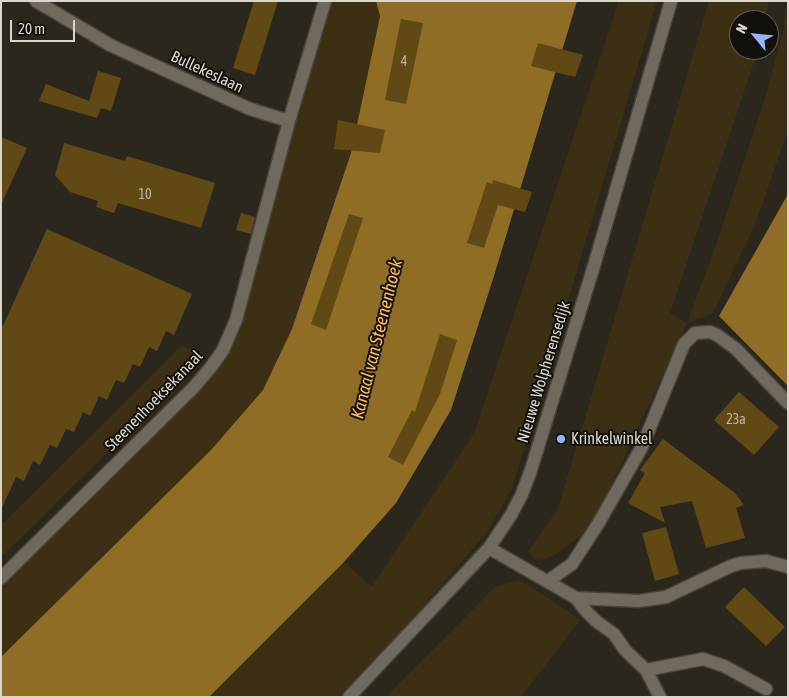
<!DOCTYPE html>
<html>
<head>
<meta charset="utf-8">
<style>
  body { margin:0 }
  #map { position:relative; width:789px; height:698px; overflow:hidden; background:#2c271d; font-family:"Asap Condensed",sans-serif }
  canvas { display:block }
  .frame { position:absolute; inset:0; border:2px solid #d9d6cf; pointer-events:none }
  .north { position:absolute; left:729px; top:10px; width:50px; height:50px; box-sizing:border-box; background:#13100c; border:1px solid #625f5a; border-radius:50%; rotate:298deg; font-size:14px; font-weight:700; line-height:20px; text-align:center; color:#d9d6cf }
  .north::after { content:''; display:block; margin:auto; width:18px; height:22px; background:#92b7fd; clip-path:polygon(50% 0,100% 100%,50% 72%,0 100%) }
  .scale { position:absolute; left:10px; top:20px; width:65px; height:22px; box-sizing:border-box; border:2px solid #d9d6cf; border-top:0; padding-left:6px; font-size:15px; line-height:18px; white-space:nowrap; color:#d9d6cf; -webkit-text-stroke:4px #13100c; paint-order:stroke }
</style>
</head>
<body>
<div id="map">
<canvas width="789" height="698"></canvas>
<div class="frame"></div>
<div class="north">N</div>
<div class="scale">20 m</div>
</div>
<script>
const g = document.querySelector('canvas').getContext('2d');
g.lineJoin = 'round';
function paint(path, color) {
  g.fillStyle = color;
  g.fill(path, 'evenodd');
}
function poly(rows) {
  const path = new Path2D();
  for (const r of rows) {
    path.moveTo(r[0], r[1]);
    for (let i = 2; i < r.length; i += 2) path.lineTo(r[i], r[i + 1]);
  }
  return path;
}
function trace(path, color, width, dash) {
  g.strokeStyle = color;
  g.lineWidth = width;
  g.lineCap = dash ? 'butt' : 'round';
  g.setLineDash(dash || []);
  g.stroke(path);
}
function drawText(font, color, halo, rows, align = 'center') {
  g.font = font + ' "Asap Condensed",sans-serif';
  g.lineWidth = 4;
  g.setLineDash([]);
  g.textBaseline = 'middle';
  g.strokeStyle = halo;
  g.fillStyle = color;
  for (const [text, x, y, turn = 0] of rows) {
    g.save();
    g.translate(x, y);
    g.rotate((+turn || 0) * Math.PI / 180);
    g.textAlign = isNaN(turn) ? turn : align;
    if (halo) g.strokeText(text, 0, 0);
    g.fillText(text, 0, 0);
    g.restore();
  }
}
paint(poly([
  [324,1,376,1,380,16,351,153,292,329,277,363,263,390,211,450,1,657,1,579,222,352],
  [619,1,657,1,512,489,488,531,389,646,338,697,209,697,344,562,372,587,474,434],
  [709,1,769,1,765,20,739,20,739,50,758,50,670,313,687,323,716,245,766,95,784,28,788,5,788,130,755,225,712,314,687,323,595,520,581,535,553,556,543,560,535,559,528,552,558,509],
  [181,346,203,353,196,364,159,402,1,557,1,525],
  [518,580,530,586,580,620,521,697,386,697,495,587]
]), '#3d2f14');
paint(poly([
  [376,1,577,1,493,279,451,410,396,503,344,562,209,697,1,697,1,657,211,450,263,390,292,329,351,153,380,16],
  [788,194,788,386,719,316]
]), '#8f6d24');
paint(poly([
  [254,1,278,1,255,75,233,68],
  [401,19,423,23,406,104,385,100],
  [538,43,583,55,575,77,531,66],
  [98,71,121,78,111,111,101,108,97,118,39,101,46,84,89,101],
  [338,120,385,130,380,153,334,149],
  [1,137,27,148,1,205],
  [64,143,125,161,127,156,215,183,201,228,118,203,114,213,96,207,98,201,70,192,55,175],
  [493,180,532,192,525,212,498,205,484,248,467,243,487,182,492,184],
  [241,213,255,217,251,234,236,230],
  [349,214,363,218,326,330,311,324],
  [47,229,192,294,174,335,166,331,157,351,149,347,140,367,133,364,124,383,116,380,107,400,99,396,90,416,83,412,74,432,66,429,57,448,50,445,40,465,33,461,24,481,16,477,1,510,1,330],
  [440,334,457,340,440,394,403,465,388,457,412,410,415,412],
  [739,392,779,427,754,455,714,420],
  [663,439,735,493,744,505,736,508,745,538,706,548,692,501,660,507,665,523,628,503,645,473,640,470],
  [666,527,679,574,655,581,642,533],
  [744,587,785,627,766,646,725,607]
]), '#614916');
const minor = poly([
  [36,1,110,45,250,109,289,121],
  [489,548,576,598,585,610,596,621,614,634,625,650,646,670,660,697],
  [1,578,195,386,211,367,223,350,236,320,289,121,325,1],
  [548,581,572,564,598,524,642,447,684,344,695,333,710,332,717,335,736,349,788,403],
  [576,598,639,601,666,597,731,566,741,563,766,561,788,567],
  [646,670,703,659,724,666,766,689],
  [349,697,489,548,511,515,522,494,530,473,593,269,671,1]
]);
trace(minor, '#48433b', 15);
trace(minor, '#70695e', 12);
for (const [x, y, r, color] of [
  [561,439,5,"#92b7fd"]
]) {
  const dot = new Path2D();
  dot.arc(x, y, r, 0, 2 * Math.PI);
  g.fillStyle = color;
  g.fill(dot);
  trace(dot, '#13100c', 2);
}
drawText('14px', '#bbb3a1', null, [
  ["4",404,62],
  ["10",145,195],
  ["23a",736,420]
]);
drawText('16px', '#d9d6cf', '#13100c', [
  ["Bullekeslaan",207,72,25],
  ["Nieuwe Wolpherensedijk",544,372,-73],
  ["Steenenhoeksekanaal",154,401,-46]
]);
drawText('16px', '#d9d6cf', '#13100c', [
  ["Krinkelwinkel",571,439]
], 'left');
drawText('italic 18px', '#ffc344', '#13100c', [
  ["Kanaal van Steenenhoek",377,339,-76]
]);
</script>
</body>
</html>
